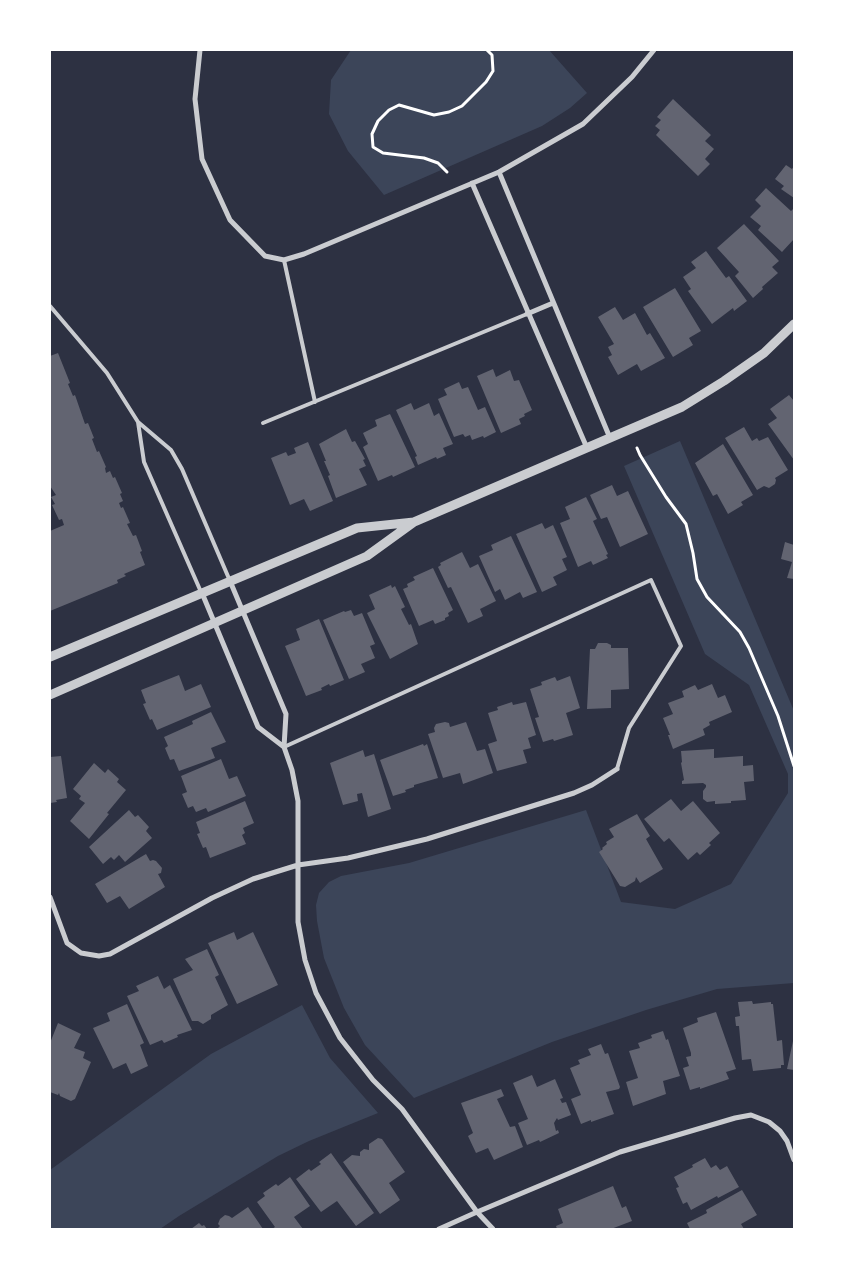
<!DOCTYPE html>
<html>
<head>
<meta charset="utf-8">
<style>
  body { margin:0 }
  #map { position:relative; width:844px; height:1279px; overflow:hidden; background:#2d3142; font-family:Ubuntu,sans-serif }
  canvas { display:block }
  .frame { position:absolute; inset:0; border:51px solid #fff; pointer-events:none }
</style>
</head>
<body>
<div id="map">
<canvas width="844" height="1279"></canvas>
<div class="frame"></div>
</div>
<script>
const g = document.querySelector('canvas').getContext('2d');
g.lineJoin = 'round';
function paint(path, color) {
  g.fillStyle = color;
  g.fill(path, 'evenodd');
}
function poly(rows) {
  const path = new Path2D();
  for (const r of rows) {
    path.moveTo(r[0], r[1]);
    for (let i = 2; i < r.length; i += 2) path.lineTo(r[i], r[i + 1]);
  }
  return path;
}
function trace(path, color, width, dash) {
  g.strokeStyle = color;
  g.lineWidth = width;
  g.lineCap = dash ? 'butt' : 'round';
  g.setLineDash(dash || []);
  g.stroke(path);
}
paint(poly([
  [351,50,549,50,587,93,570,108,542,126,384,195,348,151,329,114,331,80],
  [680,441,794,711,794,983,717,989,646,1010,552,1042,414,1098,365,1045,344,1008,324,958,317,921,316,905,319,893,329,882,341,876,409,863,586,810,621,902,675,909,731,884,788,793,788,774,749,685,705,654,624,466],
  [302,1005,330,1058,378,1113,309,1141,278,1156,179,1216,160,1229,50,1229,50,1170,211,1054]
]), '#3c4559');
paint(poly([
  [673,99,711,135,705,141,714,149,705,159,710,164,698,176,656,135,660,130,655,126,661,120,657,117],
  [786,165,792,169,794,166,794,198,781,189,784,186,775,179],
  [766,188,791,211,794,208,794,239,782,252,758,230,761,226,750,217,761,206,755,200],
  [744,224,779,261,772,267,778,273,762,287,763,289,753,298,735,276,739,272,717,248],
  [706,251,726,278,729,276,747,301,734,311,733,308,712,324,688,291,691,289,683,277,696,268,691,262],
  [675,288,701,331,689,338,693,345,673,357,643,307],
  [615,307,623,320,635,313,647,335,650,333,665,358,641,371,637,364,618,375,608,357,612,355,608,347,614,344,598,317],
  [58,353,70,383,68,384,73,396,75,395,85,424,88,423,94,438,92,439,97,452,99,451,106,467,105,468,106,473,110,471,113,478,115,477,122,493,120,494,123,501,119,503,121,508,123,507,130,523,127,524,133,536,136,535,142,551,140,552,145,565,124,574,126,576,117,580,118,583,50,611,50,531,64,525,62,519,59,520,52,505,55,504,51,497,56,495,50,486,50,356],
  [493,369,496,377,510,370,514,381,519,380,532,410,524,414,525,416,519,419,521,424,501,433,477,376],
  [459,382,462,389,468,387,478,410,485,407,496,432,484,438,483,436,472,440,470,435,465,437,463,434,454,437,438,399,447,395,444,389],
  [789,395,794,401,794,460,768,424,777,418,770,409],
  [411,403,414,410,429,403,434,416,439,413,453,444,443,448,446,455,437,459,436,457,418,465,415,457,417,456,396,410],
  [390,414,415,467,393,477,392,475,378,481,363,447,368,444,363,433,377,426,375,420],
  [744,427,752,441,757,438,759,441,768,437,788,470,775,478,776,480,775,484,769,488,764,486,757,490,725,438],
  [346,429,352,442,355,441,365,459,363,460,366,466,359,469,367,485,336,498,328,476,330,475,324,461,326,461,319,444],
  [308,442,333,501,310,511,304,499,290,505,271,458,286,452,288,456,296,453,294,448],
  [723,444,753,495,741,502,743,505,728,514,717,494,713,496,695,463],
  [612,485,617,496,628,491,648,534,620,547,607,517,601,519,590,495],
  [586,497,597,519,593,521,608,554,606,555,608,558,593,565,591,561,578,567,560,523,570,519,565,507],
  [542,523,545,529,553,525,567,557,562,559,567,570,553,577,557,585,542,592,516,534],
  [511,536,537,592,523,598,520,592,505,600,500,589,495,592,479,556,493,550,491,545],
  [785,542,794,545,794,579,787,578,792,562,781,559],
  [462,552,470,568,478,564,496,601,480,609,483,616,468,623,451,587,448,588,438,567,441,565,440,563],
  [433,568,453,610,448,613,449,616,445,618,445,620,435,624,433,620,419,626,403,589,408,587,407,584,415,580,413,577],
  [391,585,392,588,395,586,405,607,401,609,409,625,411,624,418,644,390,659,367,613,375,609,369,595],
  [351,610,354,616,362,613,375,644,370,646,375,658,361,664,365,672,349,679,323,620,344,611,345,612],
  [319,619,344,680,330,686,329,684,321,688,322,690,306,696,285,646,300,640,296,629],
  [598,643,607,643,611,645,611,648,628,648,629,689,611,690,611,708,587,709,590,649,595,649],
  [179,675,185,691,201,684,211,707,157,730,152,719,150,720,143,704,146,703,141,690],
  [570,676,580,708,566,713,573,735,554,741,553,739,543,742,535,718,539,717,530,689,542,685,541,682,555,677,557,681],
  [712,684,718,698,725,695,732,712,709,722,710,725,703,729,705,735,673,749,668,735,670,735,663,718,673,714,668,703,684,697,682,691,695,685,698,690],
  [512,702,513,705,526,702,536,735,528,738,531,748,523,750,527,763,497,771,488,744,497,741,488,713,498,710,497,707],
  [211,712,226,742,211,748,215,758,179,771,174,759,170,760,165,748,168,746,164,737,193,724,192,721],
  [445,722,449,723,450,727,466,722,477,751,485,749,493,773,463,784,460,773,443,778,428,734,435,732,434,728,436,724],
  [423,744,424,746,427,744,438,778,414,785,414,787,405,790,406,792,393,796,380,760],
  [714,749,714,758,743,756,743,766,753,765,754,781,744,782,746,800,731,801,731,803,715,804,715,801,707,802,703,799,703,791,706,787,706,785,703,783,682,784,682,781,684,780,681,763,682,762,681,751],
  [363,750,365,757,374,754,391,809,368,817,362,793,357,794,358,801,343,805,330,763],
  [61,756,67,798,56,800,57,802,50,803,50,757],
  [221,759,229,779,237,776,246,796,208,812,206,808,196,812,193,806,188,808,182,794,187,792,181,776],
  [94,763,105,773,108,769,119,779,117,782,126,790,107,813,109,814,89,839,70,821,85,803,79,799,81,796,73,789],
  [671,799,681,811,693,801,720,833,709,843,711,845,700,855,697,852,688,860,669,838,664,842,644,819],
  [245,801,254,823,243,828,245,833,242,835,246,844,210,858,206,847,203,848,197,834,200,833,196,822],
  [129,810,135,817,138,815,149,827,146,831,152,838,125,862,119,855,114,860,111,857,103,864,89,847],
  [637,814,650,836,646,839,663,869,640,883,636,877,635,881,625,887,620,886,599,852,603,849,602,848,607,844,606,842,614,837,609,829],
  [146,854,150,861,153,860,156,861,162,868,161,873,158,874,165,887,129,909,120,896,107,903,95,884],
  [234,932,237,940,253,932,278,985,237,1004,208,943],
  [207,949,219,975,215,977,228,1005,211,1015,211,1019,203,1024,198,1021,192,1021,173,979,193,970,185,959],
  [158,976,164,989,170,985,192,1030,177,1035,178,1037,164,1043,162,1040,150,1045,127,996,139,991,136,986],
  [752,1001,753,1004,771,1002,771,1004,773,1004,777,1041,782,1040,784,1065,781,1065,781,1068,753,1071,751,1059,742,1060,739,1026,736,1026,735,1017,740,1016,738,1002],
  [127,1004,144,1043,140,1045,148,1066,131,1074,126,1063,113,1069,93,1028,110,1021,107,1013],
  [716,1012,736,1069,726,1072,729,1079,700,1089,700,1087,690,1090,683,1068,689,1066,686,1057,691,1056,691,1053,683,1028,698,1022,697,1018],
  [58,1023,81,1034,74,1048,85,1052,83,1058,91,1062,75,1099,71,1101,60,1096,59,1093,58,1095,50,1092,50,1043],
  [663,1031,666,1040,668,1039,680,1076,663,1081,666,1094,633,1106,626,1082,638,1078,629,1051,640,1048,638,1043,652,1038,651,1035],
  [793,1041,794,1041,794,1070,787,1069],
  [601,1044,605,1054,608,1053,620,1087,619,1089,606,1092,614,1114,591,1122,591,1120,581,1124,571,1099,581,1095,570,1068,580,1064,578,1060,591,1055,588,1049],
  [532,1075,537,1087,555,1079,563,1098,560,1099,562,1103,566,1102,571,1115,558,1120,557,1118,554,1123,556,1131,558,1130,559,1133,540,1142,539,1140,527,1145,518,1123,528,1119,513,1083],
  [501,1089,504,1096,497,1099,510,1127,515,1126,523,1147,494,1160,488,1148,476,1153,468,1136,473,1133,461,1103],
  [378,1138,382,1139,405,1172,389,1183,400,1200,380,1214,343,1162,352,1155,360,1156,360,1152,364,1149,369,1150,369,1144],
  [331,1153,374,1213,356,1226,337,1201,321,1212,296,1179,309,1169,311,1171,321,1164,319,1162],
  [705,1158,711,1168,716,1165,720,1170,727,1166,739,1187,718,1198,717,1196,691,1210,687,1202,683,1204,676,1188,679,1187,674,1177,693,1167,692,1165],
  [290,1177,310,1206,294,1217,303,1229,272,1229,275,1227,257,1202,265,1196,263,1193,276,1184,278,1186],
  [613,1186,622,1208,626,1206,632,1221,611,1229,557,1229,556,1226,563,1223,558,1209],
  [742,1190,757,1215,741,1224,744,1229,690,1229,687,1223,707,1213,706,1210],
  [248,1207,263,1229,217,1229,220,1226,218,1224,220,1219,225,1215,229,1216,232,1218],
  [199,1223,202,1226,204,1225,207,1229,191,1229]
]), '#626471');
trace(poly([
  [447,172,438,163,424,158,383,153,373,147,372,134,378,121,389,110,399,105,434,115,449,112,462,106,486,82,493,71,492,55,487,50],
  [637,448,640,455,666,497,686,524,693,553,697,579,707,597,740,632,749,648,778,716,794,766]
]), '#fff', 3);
trace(poly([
  [284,260,315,402],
  [50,306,107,373,138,422,171,450,182,469,230,581],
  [138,422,144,462,201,592],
  [263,423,527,314],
  [284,747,651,580,681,646,629,728,617,769]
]), '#caccd0', 4);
trace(poly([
  [200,50,195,99,202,159,230,220,265,256,284,260,304,254,499,172,583,124,632,77,654,50],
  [499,172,610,438],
  [472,183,587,448],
  [527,314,553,303],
  [230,581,286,714,284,747,292,770,298,801,298,922,305,960,316,993,340,1038,373,1080,402,1109,477,1212,493,1229],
  [202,593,258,727,284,747],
  [50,897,67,943,81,953,99,956,110,954,212,898,253,879,298,865,348,858,427,839,574,793,592,785,617,769],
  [439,1229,477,1212,620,1152,735,1118,751,1115,769,1122,780,1131,787,1141,794,1160]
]), '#caccd0', 5);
trace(poly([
  [50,657,357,528,414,522],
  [50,695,367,556,414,522,682,407,724,381,764,353,794,324]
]), '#caccd0', 9);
</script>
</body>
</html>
